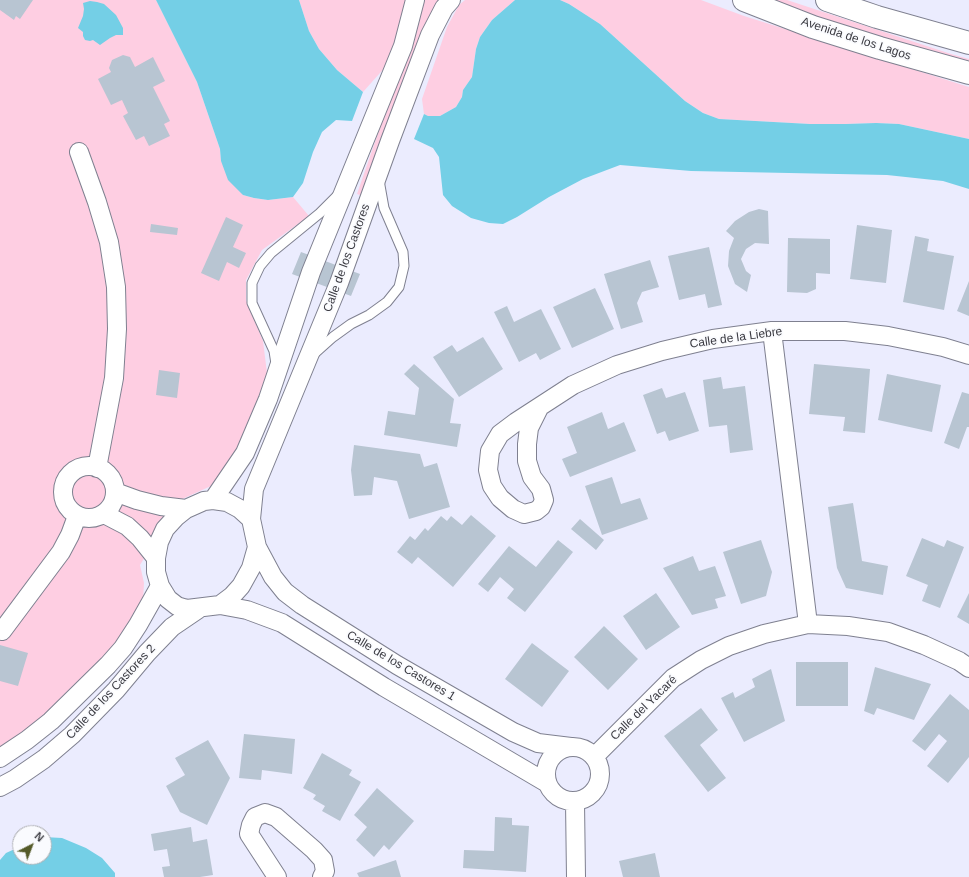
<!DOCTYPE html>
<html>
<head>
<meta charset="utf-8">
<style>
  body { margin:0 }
  #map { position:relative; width:969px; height:877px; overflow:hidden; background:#ebecfe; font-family:Helvetica,sans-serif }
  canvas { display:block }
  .north { position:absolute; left:12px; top:825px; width:40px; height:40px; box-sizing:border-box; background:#fafbfe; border:1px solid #adaeb2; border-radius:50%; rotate:42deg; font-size:11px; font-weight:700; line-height:16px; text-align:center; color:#3a3a41 }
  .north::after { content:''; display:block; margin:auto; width:14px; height:18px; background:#555b29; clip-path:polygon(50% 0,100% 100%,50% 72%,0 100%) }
</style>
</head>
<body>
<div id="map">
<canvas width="969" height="877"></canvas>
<div class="north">N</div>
</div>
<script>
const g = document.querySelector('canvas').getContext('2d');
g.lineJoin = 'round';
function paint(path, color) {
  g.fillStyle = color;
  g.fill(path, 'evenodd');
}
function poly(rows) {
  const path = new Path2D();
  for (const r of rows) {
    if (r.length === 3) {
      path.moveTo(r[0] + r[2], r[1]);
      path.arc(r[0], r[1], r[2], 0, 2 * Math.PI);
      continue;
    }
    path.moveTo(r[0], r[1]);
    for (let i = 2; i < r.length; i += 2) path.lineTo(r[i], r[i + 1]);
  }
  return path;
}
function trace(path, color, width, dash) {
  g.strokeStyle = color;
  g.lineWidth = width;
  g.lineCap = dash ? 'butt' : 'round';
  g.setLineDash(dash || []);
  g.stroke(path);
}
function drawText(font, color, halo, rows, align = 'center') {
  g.font = font + ' Helvetica,sans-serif';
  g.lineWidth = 3.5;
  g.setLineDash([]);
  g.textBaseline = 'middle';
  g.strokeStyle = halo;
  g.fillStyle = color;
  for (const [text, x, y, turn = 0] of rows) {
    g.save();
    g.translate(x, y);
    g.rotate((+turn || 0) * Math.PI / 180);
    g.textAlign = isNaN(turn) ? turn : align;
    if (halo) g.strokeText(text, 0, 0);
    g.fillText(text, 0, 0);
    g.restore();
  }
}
paint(poly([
  [0,0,156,0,197,82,220,149,221,161,243,195,254,198,268,200,293,197,309,216,262,250,246,280,246,300,263,341,267,373,265,387,236,455,221,478,211,486,180,500,140,565,144,583,143,601,116,647,77,688,0,752],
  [299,0,407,0,403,23,388,64,363,92,337,70,319,49,309,31],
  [424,0,447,0,363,196,357,194,386,110,414,39],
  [465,0,515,0,492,20,480,37,476,49,472,77,463,90,462,97,456,107,440,116,428,116,424,114,422,99,447,27,459,5],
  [560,0,701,0,744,16,969,87,969,139,899,124,876,123,846,124,810,124,719,119,703,113,685,101,600,24,569,4],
  [759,0,787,0,951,54,969,59,969,69]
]), '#fecee2');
paint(poly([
  [156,0,299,0,309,31,319,49,337,70,363,92,352,121,336,120,322,132,313,152,303,183,293,197,268,200,254,198,243,195,228,180,221,161,220,149,197,82],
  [515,0,560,0,569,4,600,24,685,101,703,113,719,119,810,124,846,124,876,123,899,124,969,139,969,189,943,181,887,175,691,171,620,165,583,179,549,197,517,217,503,224,489,223,471,218,452,206,443,195,439,157,433,148,414,139,424,114,428,116,440,116,456,107,462,97,463,90,472,77,476,49,480,37,492,20],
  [90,1,97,2,104,4,116,15,123,28,123,35,116,35,110,38,100,45,93,40,90,41,85,40,83,36,83,32,78,28,83,16,84,9,83,3],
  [44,837,62,838,86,848,102,858,115,873,115,877,0,877,0,860,6,853,17,848,20,845,20,857,44,857]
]), '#74cfe6');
paint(poly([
  [0,0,33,0,20,19,16,16,14,20,0,10],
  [123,55,130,57,135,67,153,57,165,81,153,87,170,121,164,124,170,136,149,146,144,136,136,140,123,116,128,113,122,100,111,105,98,79,111,72,109,68,112,60],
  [759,209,768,211,769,244,755,243,746,249,741,259,746,271,751,275,747,292,735,284,728,266,729,251,734,238,726,231,735,221,749,212],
  [226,217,243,225,233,247,246,253,239,268,227,262,219,281,201,273],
  [151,224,178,228,177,235,150,232],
  [857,225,892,230,886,283,850,279],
  [915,236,929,239,927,251,954,256,944,310,903,302],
  [788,238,830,239,830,274,816,273,816,289,807,293,787,292],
  [709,247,722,305,708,308,705,294,679,300,668,256],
  [301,252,360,274,351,296,292,274],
  [650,260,659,287,642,292,637,303,643,322,621,329,604,274],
  [969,281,969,316,957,311],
  [595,288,614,329,572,348,553,307],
  [507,306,514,322,541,309,561,349,540,360,536,353,519,362,494,312],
  [483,337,503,369,459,397,433,357,452,345,457,352],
  [414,364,454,399,450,423,461,424,457,447,384,435,388,411,415,415,419,388,404,374],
  [814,364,870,369,865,433,843,431,845,417,809,414],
  [159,370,180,373,177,398,156,395],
  [887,374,941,385,932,432,878,420],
  [721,377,723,389,745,386,753,450,730,453,727,425,709,427,703,380],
  [662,388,666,398,685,392,699,431,669,441,665,431,657,434,643,395],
  [962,392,969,394,969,427,967,427,959,449,944,443],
  [602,412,608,429,624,422,636,451,570,477,562,459,577,453,567,427],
  [354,445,420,454,424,467,437,463,450,507,409,519,397,481,374,477,372,495,354,496,351,470],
  [612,477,621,504,640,498,648,519,602,535,585,486],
  [853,503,862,561,888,566,883,595,846,588,837,568,828,507],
  [471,515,496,536,453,587,418,557,412,564,397,552,410,536,415,540,425,528,428,531,441,516,447,521,451,516,462,525],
  [580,519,604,540,596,550,571,529],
  [922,538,944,547,947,540,964,547,940,608,922,601,928,585,906,576],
  [558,540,573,552,525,612,507,598,514,589,500,577,488,592,478,584,509,546,536,567],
  [761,540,772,572,766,596,741,604,723,552],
  [693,556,699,571,715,566,726,596,715,599,718,608,692,615,663,568],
  [656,593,680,627,646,650,623,616],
  [969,593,969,624,957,617],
  [604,626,638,659,608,690,574,657],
  [532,643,569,671,542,707,505,679],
  [0,645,28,653,18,686,0,681],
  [796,662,848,662,848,706,796,706],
  [875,667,931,684,914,720,877,708,874,715,864,711],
  [771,669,785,721,744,742,721,698,733,692,735,698,755,687,752,679],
  [950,694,969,710,969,757,948,783,927,766,947,741,939,734,925,751,912,741],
  [701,708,718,730,700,745,726,778,708,792,664,736],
  [244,734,295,739,292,774,262,770,261,780,239,778],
  [208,740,230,778,207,825,180,812,166,786,185,775,175,758],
  [322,753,352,770,349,775,361,782,340,821,322,811,325,806,313,799,316,795,303,788],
  [377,788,414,821,389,850,384,845,374,857,356,840,367,827,354,815],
  [495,817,512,818,512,825,529,826,526,872,463,868,464,850,494,851],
  [191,827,193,842,207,839,213,875,200,877,164,877,162,867,170,866,167,849,154,851,151,834],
  [655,853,660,877,623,877,619,861],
  [396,860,401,877,359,877,357,873]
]), '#b8c5d2');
const service = poly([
  [314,354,333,337,351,324,369,315,387,302,399,287,404,266,403,252,384,208,379,180],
  [276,364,274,351,252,303,252,283,260,266,271,253,320,213,337,196]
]);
const minor = poly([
  [79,152,97,202,109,242,116,287,117,329,114,378,97,468],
  [772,331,808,624],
  [539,408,529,428,527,444,527,461,532,477,541,489,544,500,541,507,536,511,524,514,513,509,500,498,492,486,488,470,490,451,500,434,516,422,573,385,617,365,662,351,713,339,772,331,845,331,888,336,943,347,969,355],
  [89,492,26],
  [115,492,137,500,161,506,186,509],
  [213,500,245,453,268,399,311,272,403,46,415,0],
  [104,514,127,526,140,538,156,558],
  [251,519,254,489,339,283,390,141,430,35,444,8,451,0],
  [257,547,273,577,285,592,302,605,397,665,513,732,538,743,571,747],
  [220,605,232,596,241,586,251,568,257,547,251,519,240,509,227,502,213,500,204,501,186,509,176,517,165,529,159,542,156,558,156,572,160,586,168,599,177,606,187,609,220,605,247,610,282,623,384,687,547,783],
  [2,631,61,552,70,535,77,516],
  [573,774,27],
  [594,757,673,678,701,660,729,646,764,634,808,624,848,626,888,632,924,645,959,661,969,668],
  [0,758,27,740,51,721,108,665,123,648,138,625,160,586],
  [0,787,15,779,44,759,72,735,116,690,147,653,172,627,200,608],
  [575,802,576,877],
  [277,877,249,834,251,825,255,817,265,813,276,817,314,850,323,860,325,871,322,877]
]);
const tertiary = poly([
  [744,0,813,27,880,48,969,73],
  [827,0,877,17,969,43]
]);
trace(service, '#7f8090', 11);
trace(minor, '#7f8090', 20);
trace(tertiary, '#7f8090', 24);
trace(service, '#fff', 9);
trace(minor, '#fff', 18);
trace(tertiary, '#fff', 22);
drawText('12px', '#3a3a41', '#fafbfe', [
  ["Avenida de los Lagos",856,39,18],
  ["Calle de los Castores",347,258,-70],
  ["Calle de la Liebre",736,338,-8],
  ["Calle de los Castores 1",401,666,31],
  ["Calle de los Castores 2",111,692,-47],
  ["Calle del Yacaré",644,708,-44]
]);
</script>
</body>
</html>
